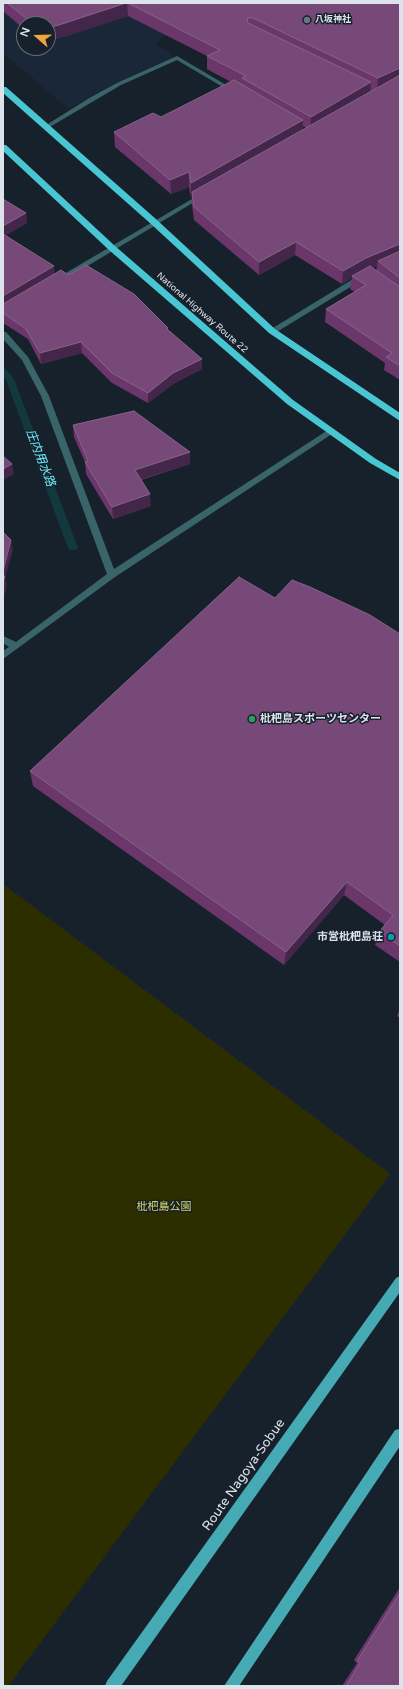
<!DOCTYPE html>
<html>
<head>
<meta charset="utf-8">
<style>
  body { margin:0 }
  #map { position:relative; width:403px; height:1689px; overflow:hidden; background:#17212c; font-family:"Varela Round",sans-serif }
  canvas { display:block }
  .frame { position:absolute; inset:0; border:4px solid #dce3eb; pointer-events:none }
  .north { position:absolute; left:16px; top:16px; width:40px; height:40px; box-sizing:border-box; background:#17212c; border:1px solid #666f78; border-radius:50%; rotate:290deg; font-size:11px; font-weight:700; line-height:16px; text-align:center; color:#dce3eb }
  .north::after { content:''; display:block; margin:auto; width:14px; height:18px; background:#f0a63f; clip-path:polygon(50% 0,100% 100%,50% 72%,0 100%) }
</style>
</head>
<body>
<div id="map">
<canvas width="403" height="1689"></canvas>
<div class="frame"></div>
<div class="north">N</div>
</div>
<script>
const g = document.querySelector('canvas').getContext('2d');
g.lineJoin = 'round';
function paint(path, color) {
  g.fillStyle = color;
  g.fill(path, 'evenodd');
}
function poly(rows) {
  const path = new Path2D();
  for (const r of rows) {
    path.moveTo(r[0], r[1]);
    for (let i = 2; i < r.length; i += 2) path.lineTo(r[i], r[i + 1]);
  }
  return path;
}
function trace(path, color, width, dash) {
  g.strokeStyle = color;
  g.lineWidth = width;
  g.lineCap = dash ? 'butt' : 'round';
  g.setLineDash(dash || []);
  g.stroke(path);
}
function drawText(font, color, halo, rows, align = 'center') {
  g.font = font + ' "Varela Round","Noto Sans JP",sans-serif';
  g.lineWidth = 3;
  g.setLineDash([]);
  g.textBaseline = 'middle';
  g.strokeStyle = halo;
  g.fillStyle = color;
  for (const [text, x, y, turn = 0] of rows) {
    g.save();
    g.translate(x, y);
    g.rotate((+turn || 0) * Math.PI / 180);
    g.textAlign = isNaN(turn) ? turn : align;
    if (halo) g.strokeText(text, 0, 0);
    g.fillText(text, 0, 0);
    g.restore();
  }
}
paint(poly([
  [3,3,213,3,174,29,155,44,171,53,172,58,93,95,69,109,3,53],
  [24,24,48,24,48,48,24,48]
]), '#192738');
paint(poly([
  [3,884,390,1174,8,1686,3,1686]
]), '#2d2e00');
paint(poly([
  [3,368,6,369,14,379,78,548,76,550,70,550,68,548,6,380,3,376,3,368]
]), '#12393e');
paint(poly([
  [177,56,238,92,233,93,177,60,121,85,48,128,43,127,91,97,117,83,177,56],
  [204,192,207,194,206,195,59,283,53,283,52,281,204,192],
  [358,276,361,276,365,278,275,333,272,333,268,331,358,276],
  [3,332,6,332,28,357,49,396,114,569,328,430,334,430,335,432,115,577,3,659,3,651,9,647,3,643,3,636,16,642,107,574,41,396,22,360,3,339,3,332]
]), '#39656a');
paint(poly([
  [400,1276,400,1292,121,1686,105,1686,107,1681,396,1278,400,1276],
  [400,1429,400,1446,239,1686,224,1686,395,1430,400,1429]
]), '#46aab4');
paint(poly([
  [3,87,6,87,157,220,275,329,400,413,400,421,269,333,151,224,3,93,3,87],
  [3,145,6,145,115,246,293,400,376,459,400,473,400,480,370,463,287,404,109,250,3,151,3,145]
]), '#48c6d2');
paint(poly([
  [3,3,400,3,400,380,384,370,385,363,325,322,326,309,355,292,350,289,352,278,342,284,295,255,259,275,194,220,192,205,192,197,191,198,189,187,171,194,115,147,114,132,161,117,231,82,207,69,207,56,128,16,63,37,48,24,24,24,24,29,4,12],
  [303,126,306,128,302,130],
  [377,266,376,271,372,268],
  [3,199,27,223,6,235,55,274,68,275,168,330,202,359,202,369,173,384,148,403,112,383,82,353,41,364,28,339,3,323],
  [73,425,190,452,190,464,141,480,151,506,113,519,86,474,85,462,74,437],
  [275,598,400,634,400,962,375,945,379,932,385,925,344,895,284,965,33,786,30,771],
  [400,1008,400,1018,397,1016],
  [400,1587,400,1686,342,1686,357,1663,354,1660]
]), '#6b376a');
paint(poly([
  [3,3,4,12,3,13],
  [127,3,128,16,63,37,48,41,48,28],
  [400,68,400,80,377,91,378,78],
  [371,82,370,95,310,130,311,117],
  [303,120,302,135,192,192,192,197,191,198,191,183],
  [189,172,189,187,171,194,170,180],
  [26,213,27,223,3,237,3,226],
  [296,242,295,255,259,275,259,262],
  [400,244,400,257,378,261,377,266,352,276,352,278,342,284,343,271,366,258],
  [54,266,55,276,3,307,3,296],
  [81,342,82,353,41,364,40,353],
  [202,359,202,369,173,384,148,403,148,393,173,373],
  [190,452,190,464,135,481,135,470],
  [12,464,14,474,3,480,3,469],
  [150,494,151,506,113,519,112,507],
  [11,540,13,550,5,578,7,586,3,600,3,571],
  [347,882,344,895,284,965,286,952]
]), '#44264b');
const building = poly([
  [7,3,126,3,62,24,48,28,48,24,34,24,32,23,7,3],
  [128,3,400,3,400,68,378,78,253,18,247,18,248,23,371,82,311,117,242,78,246,76,207,56,220,50,128,3],
  [400,75,400,244,366,258,343,271,296,242,259,262,194,207,192,192,400,75],
  [234,80,303,120,191,183,189,172,170,180,114,132,153,113,161,117,234,80],
  [3,199,26,213,3,226,3,199],
  [3,234,54,266,3,296,3,234],
  [400,251,400,278,378,261,400,251],
  [86,265,134,294,168,328,167,329,202,359,173,373,148,393,112,373,81,342,40,353,26,329,3,313,3,304,61,270,68,275,86,265],
  [370,266,400,287,400,366,386,357,392,353,326,309,366,285,352,276,370,266],
  [134,411,190,452,135,470,150,494,112,507,85,462,88,461,73,425,134,411],
  [3,456,12,464,3,469,3,456],
  [3,532,11,540,3,571,3,532],
  [3,576,5,576,3,583,3,576],
  [239,577,275,598,292,580,310,587,370,615,400,634,400,946,379,932,393,915,347,882,286,952,30,771,239,577],
  [400,1593,400,1686,346,1686,360,1663,357,1661,400,1593]
]);
paint(building, '#774978');
trace(building, '#87628a', 1);
for (const [x, y, r, color] of [
  [307,20,4,"#6b7280"],
  [252,719,4,"#2e9e5b"],
  [391,937,4,"#0f9aa8"]
]) {
  const dot = new Path2D();
  dot.arc(x, y, r, 0, 2 * Math.PI);
  g.fillStyle = color;
  g.fill(dot);
  trace(dot, '#17212c', 1.5);
}
drawText('bold 9px', '#dce3eb', '#17212c', [
  ["八坂神社",315,20]
], 'left');
drawText('9px', '#dce3eb', '#17212c', [
  ["National Highway Route 22",202,313,41]
]);
drawText('bold 11px', '#dce3eb', '#17212c', [
  ["枇杷島スポーツセンター",260,719],
  ["市営枇杷島荘",383,937,"right"]
], 'left');
drawText('11px', '#d2d560', '#17212c', [
  ["枇杷島公園",164,1207]
]);
drawText('italic 12px', '#6feafb', '#17212c', [
  ["庄内用水路",40,458,69]
]);
drawText('13px', '#dce3eb', '#17212c', [
  ["Route Nagoya-Sobue",244,1475,-55]
]);
</script>
</body>
</html>
